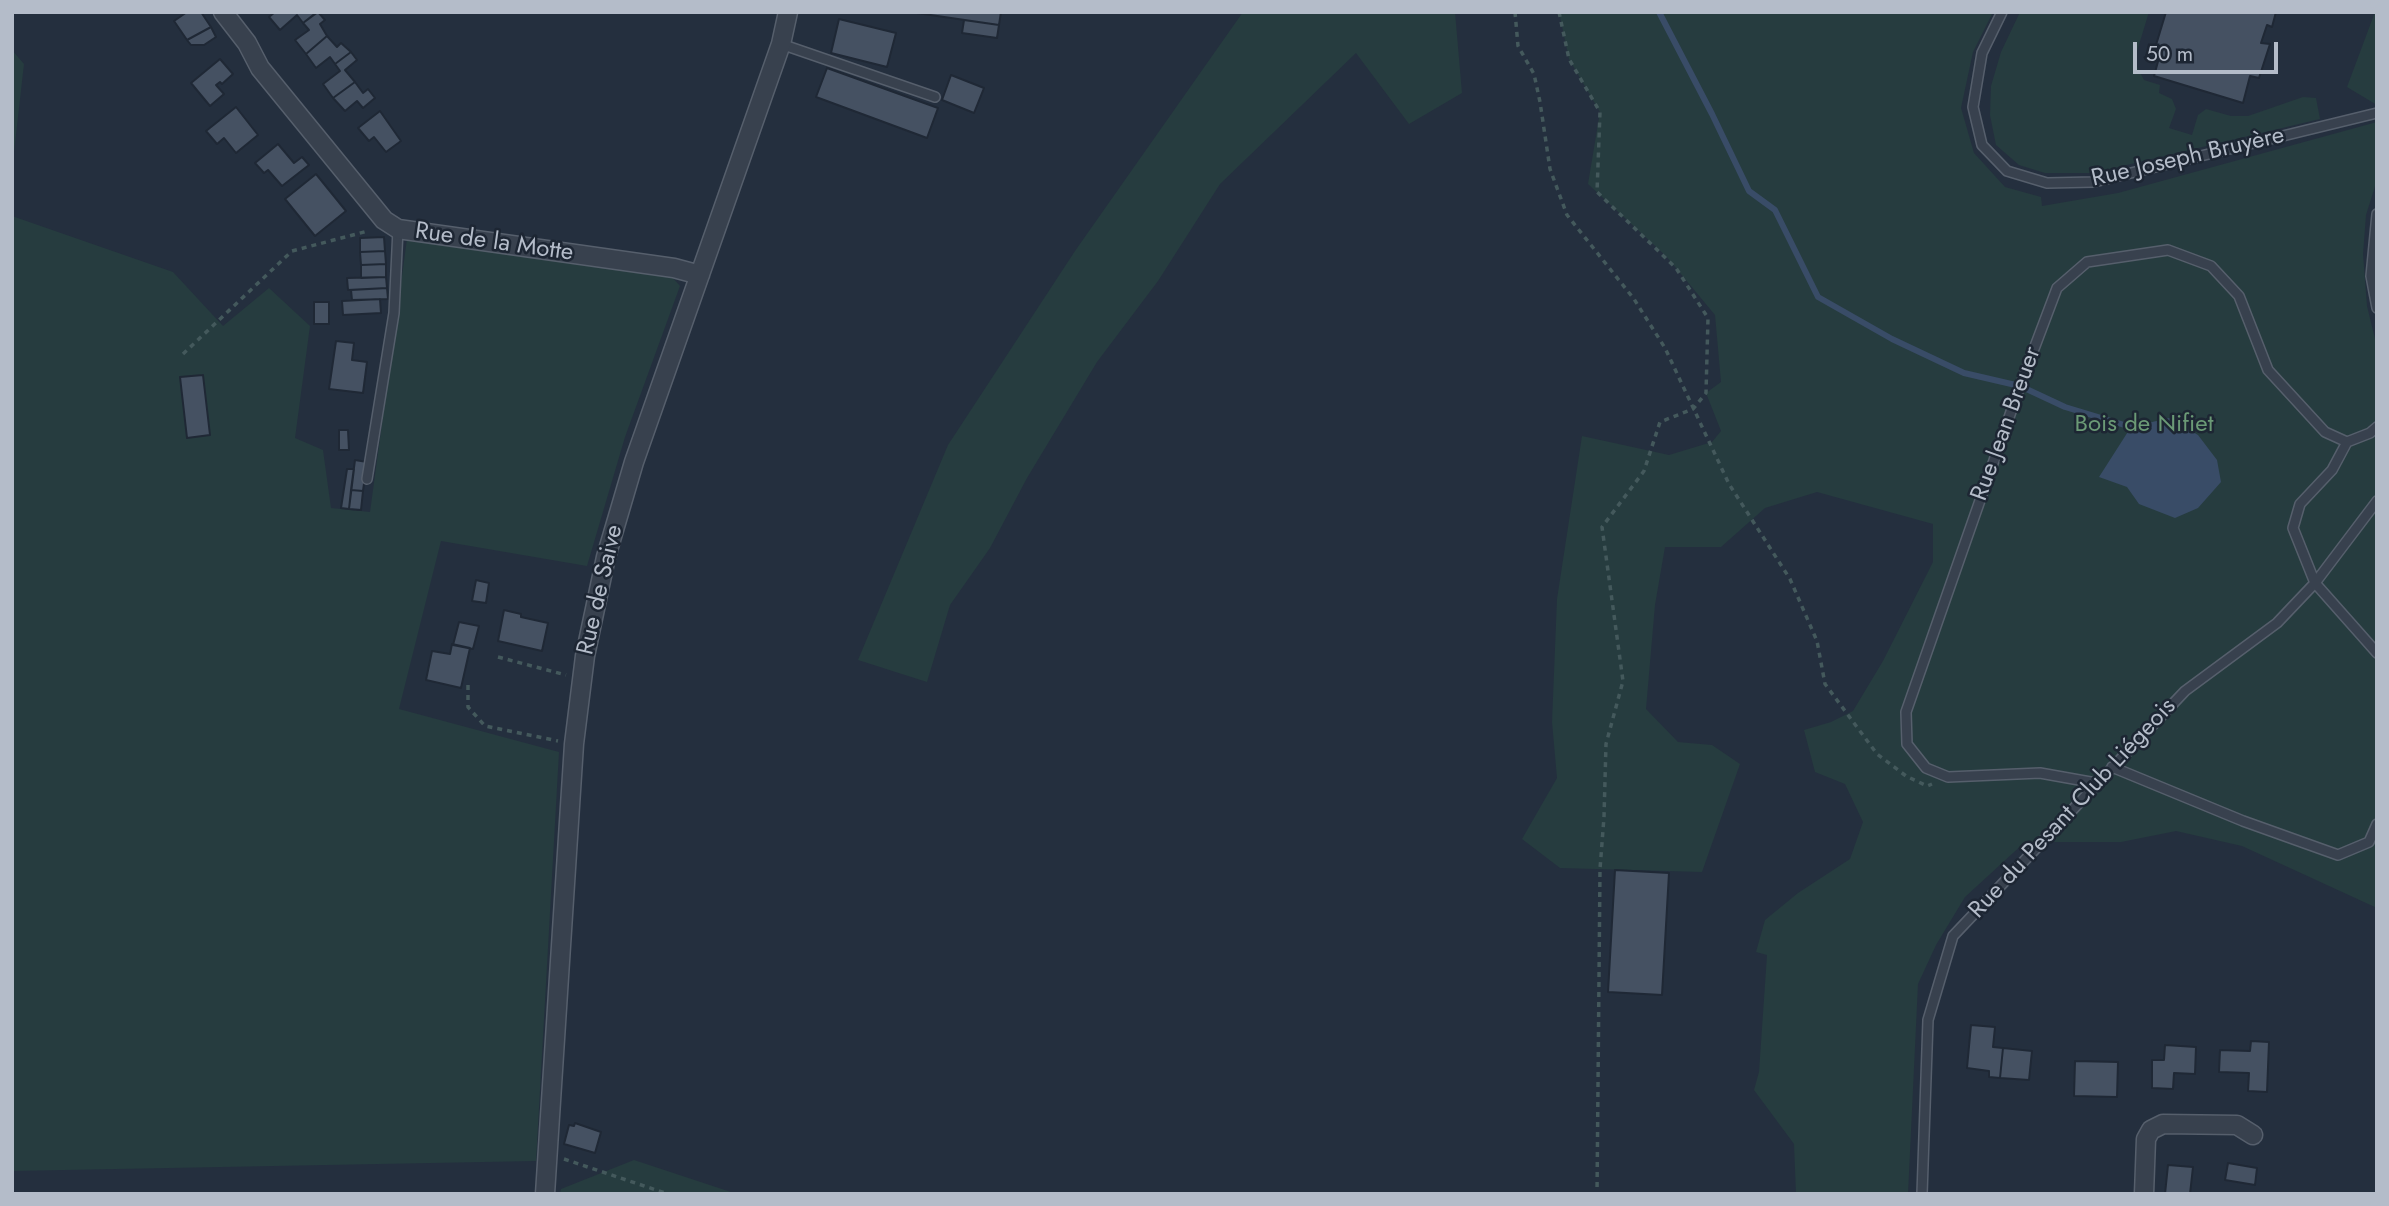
<!DOCTYPE html>
<html>
<head>
<meta charset="utf-8">
<style>
  body { margin:0 }
  #map { position:relative; width:2389px; height:1206px; overflow:hidden; background:#242f3e; font-family:Jost,sans-serif }
  canvas { display:block }
  .frame { position:absolute; inset:0; border:14px solid #b4bcc9; pointer-events:none }
  .scale { position:absolute; left:2133px; top:42px; width:145px; height:32px; box-sizing:border-box; border:4px solid #b4bcc9; border-top:0; padding-left:9px; font-size:21px; line-height:24px; white-space:nowrap; color:#b4bcc9; -webkit-text-stroke:5px #1d2633; paint-order:stroke }
</style>
</head>
<body>
<div id="map">
<canvas width="2389" height="1206"></canvas>
<div class="frame"></div>
<div class="scale">50 m</div>
</div>
<script>
const g = document.querySelector('canvas').getContext('2d');
g.lineJoin = 'round';
function paint(path, color) {
  g.fillStyle = color;
  g.fill(path, 'evenodd');
}
function poly(rows) {
  const path = new Path2D();
  for (const r of rows) {
    path.moveTo(r[0], r[1]);
    for (let i = 2; i < r.length; i += 2) path.lineTo(r[i], r[i + 1]);
  }
  return path;
}
function trace(path, color, width, dash) {
  g.strokeStyle = color;
  g.lineWidth = width;
  g.lineCap = dash ? 'butt' : 'round';
  g.setLineDash(dash || []);
  g.stroke(path);
}
function drawText(font, color, halo, rows, align = 'center') {
  g.font = font + ' Jost,sans-serif';
  g.lineWidth = 5;
  g.setLineDash([]);
  g.textBaseline = 'middle';
  g.strokeStyle = halo;
  g.fillStyle = color;
  for (const [text, x, y, turn = 0] of rows) {
    g.save();
    g.translate(x, y);
    g.rotate((+turn || 0) * Math.PI / 180);
    g.textAlign = isNaN(turn) ? turn : align;
    if (halo) g.strokeText(text, 0, 0);
    g.fillText(text, 0, 0);
    g.restore();
  }
}
paint(poly([
  [1243,12,1455,12,1462,93,1409,124,1356,53,1220,184,1158,281,1097,362,1027,478,990,548,950,605,927,682,858,660,948,445,1075,251],
  [1559,12,1993,12,1973,52,1961,108,1974,153,2005,187,2041,197,2042,206,2118,193,2377,122,2377,180,2366,215,2363,254,2367,306,2377,347,2377,908,2242,846,2176,831,2121,842,2025,842,1965,897,1936,945,1918,984,1908,1194,1796,1194,1794,1144,1754,1090,1759,1072,1767,955,1756,952,1765,920,1798,893,1850,859,1863,822,1845,784,1815,772,1804,730,1831,722,1853,711,1883,661,1933,562,1933,524,1817,492,1765,508,1721,547,1665,547,1655,605,1646,709,1678,742,1712,745,1740,764,1702,872,1560,868,1522,839,1557,778,1552,722,1557,599,1582,436,1669,455,1712,442,1721,431,1706,393,1721,382,1715,315,1666,256,1588,184,1600,112,1569,59],
  [2020,12,2149,12,2134,61,2144,80,2160,85,2159,93,2172,99,2176,109,2169,128,2192,135,2198,115,2206,109,2231,116,2248,116,2303,97,2316,98,2320,119,2093,173,2045,173,2019,165,1996,145,1990,115,1991,86,2001,52],
  [2375,12,2377,12,2377,105,2347,87],
  [12,50,24,64,12,170],
  [12,216,173,272,223,326,269,288,310,326,295,438,323,450,331,508,370,512,407,239,672,277,680,286,625,437,587,566,441,541,399,709,559,752,536,1161,12,1171],
  [634,1160,737,1194,560,1194,561,1189]
]), '#263c3f');
paint(poly([
  [2169,418,2198,435,2217,460,2221,482,2198,508,2175,518,2139,504,2127,487,2099,477,2131,427]
]), '#394c67');
trace(poly([
  [1659,12,1712,114,1749,191,1775,210,1818,297,1892,339,1964,373,2020,386,2065,407,2131,427]
]), '#394c67', 6);
const building = poly([
  [187,12,201,12,211,27,187,40,174,21,187,12],
  [275,12,317,12,303,23,297,15,280,30,269,17,275,12],
  [318,12,325,20,320,24,327,36,306,54,295,40,309,30,303,23,318,12],
  [910,12,1001,12,999,25,910,12],
  [2166,12,2276,12,2272,27,2267,25,2261,43,2270,44,2259,78,2250,76,2243,103,2154,76,2162,47,2156,45,2166,12],
  [839,19,896,33,887,67,831,53,839,19],
  [964,20,999,25,997,38,962,33,964,20],
  [211,27,216,37,204,45,191,45,187,40,211,27],
  [327,36,337,47,341,43,351,52,335,64,330,57,316,68,306,54,327,36],
  [351,52,357,60,345,70,355,82,333,98,323,84,340,71,335,64,351,52],
  [220,59,233,74,222,84,220,82,216,85,224,94,210,106,191,83,220,59],
  [827,68,938,108,927,138,816,97,827,68],
  [951,75,984,88,974,113,942,100,951,75],
  [355,82,363,93,368,89,375,98,363,108,357,101,345,111,333,98,355,82],
  [236,107,258,135,236,153,224,138,217,144,206,131,236,107],
  [380,111,401,141,386,152,374,137,369,141,358,128,380,111],
  [278,144,294,163,302,157,309,165,282,186,268,170,264,173,255,163,278,144],
  [316,174,346,211,315,236,285,199,316,174],
  [384,237,385,251,360,252,360,238,384,237],
  [385,251,386,264,361,265,360,252,385,251],
  [386,264,386,277,361,278,361,265,386,264],
  [386,277,387,288,348,290,347,278,386,277],
  [387,288,388,299,352,300,351,290,387,288],
  [380,299,381,313,343,315,342,301,380,299],
  [314,302,329,302,329,324,314,324,314,302],
  [336,341,354,343,352,360,367,362,363,393,329,389,336,341],
  [203,375,210,435,187,438,180,377,203,375],
  [339,430,348,430,349,450,339,450,339,430],
  [355,460,367,462,363,491,351,490,355,460],
  [347,469,354,469,349,509,341,508,347,469],
  [351,490,363,491,361,510,349,509,351,490],
  [476,580,489,583,486,603,472,601,476,580],
  [504,610,521,614,521,617,548,623,542,651,498,641,504,610],
  [459,622,479,626,473,649,453,645,459,622],
  [452,644,470,648,461,688,426,680,432,651,450,654,452,644],
  [1615,870,1669,873,1662,995,1608,992,1615,870],
  [1971,1025,1995,1027,1993,1047,2003,1048,2000,1078,1989,1077,1989,1071,1967,1068,1971,1025],
  [2251,1041,2269,1042,2267,1092,2248,1091,2249,1073,2219,1072,2220,1050,2250,1051,2251,1041],
  [2165,1045,2196,1047,2195,1074,2174,1073,2173,1089,2152,1088,2152,1060,2164,1060,2165,1045],
  [2003,1048,2032,1051,2029,1080,2000,1078,2003,1048],
  [2075,1061,2118,1062,2117,1097,2074,1096,2075,1061],
  [575,1123,601,1132,595,1153,564,1144,569,1125,574,1126,575,1123],
  [2228,1163,2257,1168,2255,1185,2225,1180,2228,1163],
  [2168,1165,2193,1167,2190,1194,2165,1194,2168,1165]
]);
paint(building, '#455162');
trace(building, '#1f2835', 2);
const lane = poly([
  [2002,12,1982,53,1973,107,1982,145,2007,171,2047,183,2094,182,2377,113],
  [781,44,935,97],
  [2377,214,2371,276,2377,308],
  [2347,442,2332,470,2300,504,2293,528,2315,583,2377,653],
  [367,479,394,313,398,229],
  [2112,767,2243,821,2338,855,2369,842,2377,824],
  [2096,783,2040,773,1948,777,1926,768,1907,744,1906,712,2020,386,2057,288,2087,262,2168,250,2211,266,2239,296,2268,370,2325,432,2347,442,2370,433,2377,427],
  [1922,1194,1928,1020,1953,936,2185,691,2277,623,2315,583,2377,501]
]);
const street = poly([
  [223,12,247,43,260,68,384,220,398,229,674,268,700,275],
  [545,1194,574,744,585,656,606,557,634,462,781,44,788,12],
  [2144,1194,2146,1139,2151,1130,2163,1124,2237,1125,2253,1135]
]);
trace(lane, '#565f6c', 12);
trace(street, '#565f6c', 21);
trace(poly([
  [1515,12,1518,46,1534,74,1540,102,1550,169,1567,215,1634,299,1665,348,1729,484,1790,579,1817,641,1825,684,1877,754,1906,776,1927,786,1932,784],
  [1559,12,1569,59,1600,112,1597,192,1676,268,1708,318,1706,393,1693,409,1660,422,1644,471,1602,527,1623,681,1606,744,1604,817,1600,869,1597,1194],
  [183,354,292,251,368,231],
  [498,657,566,675],
  [468,685,468,707,485,726,558,741],
  [564,1159,668,1194]
]), '#44595c', 3.5, [5, 5]);
trace(lane, '#38414e', 9);
trace(street, '#38414e', 18);
drawText('24px', '#b4bcc9', '#1d2633', [
  ["Rue Joseph Bruyère",2188,158,-13],
  ["Rue de la Motte",494,243,8],
  ["Rue Jean Breuer",2007,424,-70],
  ["Rue de Saive",601,590,-77],
  ["Rue du Pesant Club Liégeois",2073,809,-47]
]);
drawText('24px', '#6b9a76', '#1d2633', [
  ["Bois de Nifiet",2144,425]
]);
</script>
</body>
</html>
